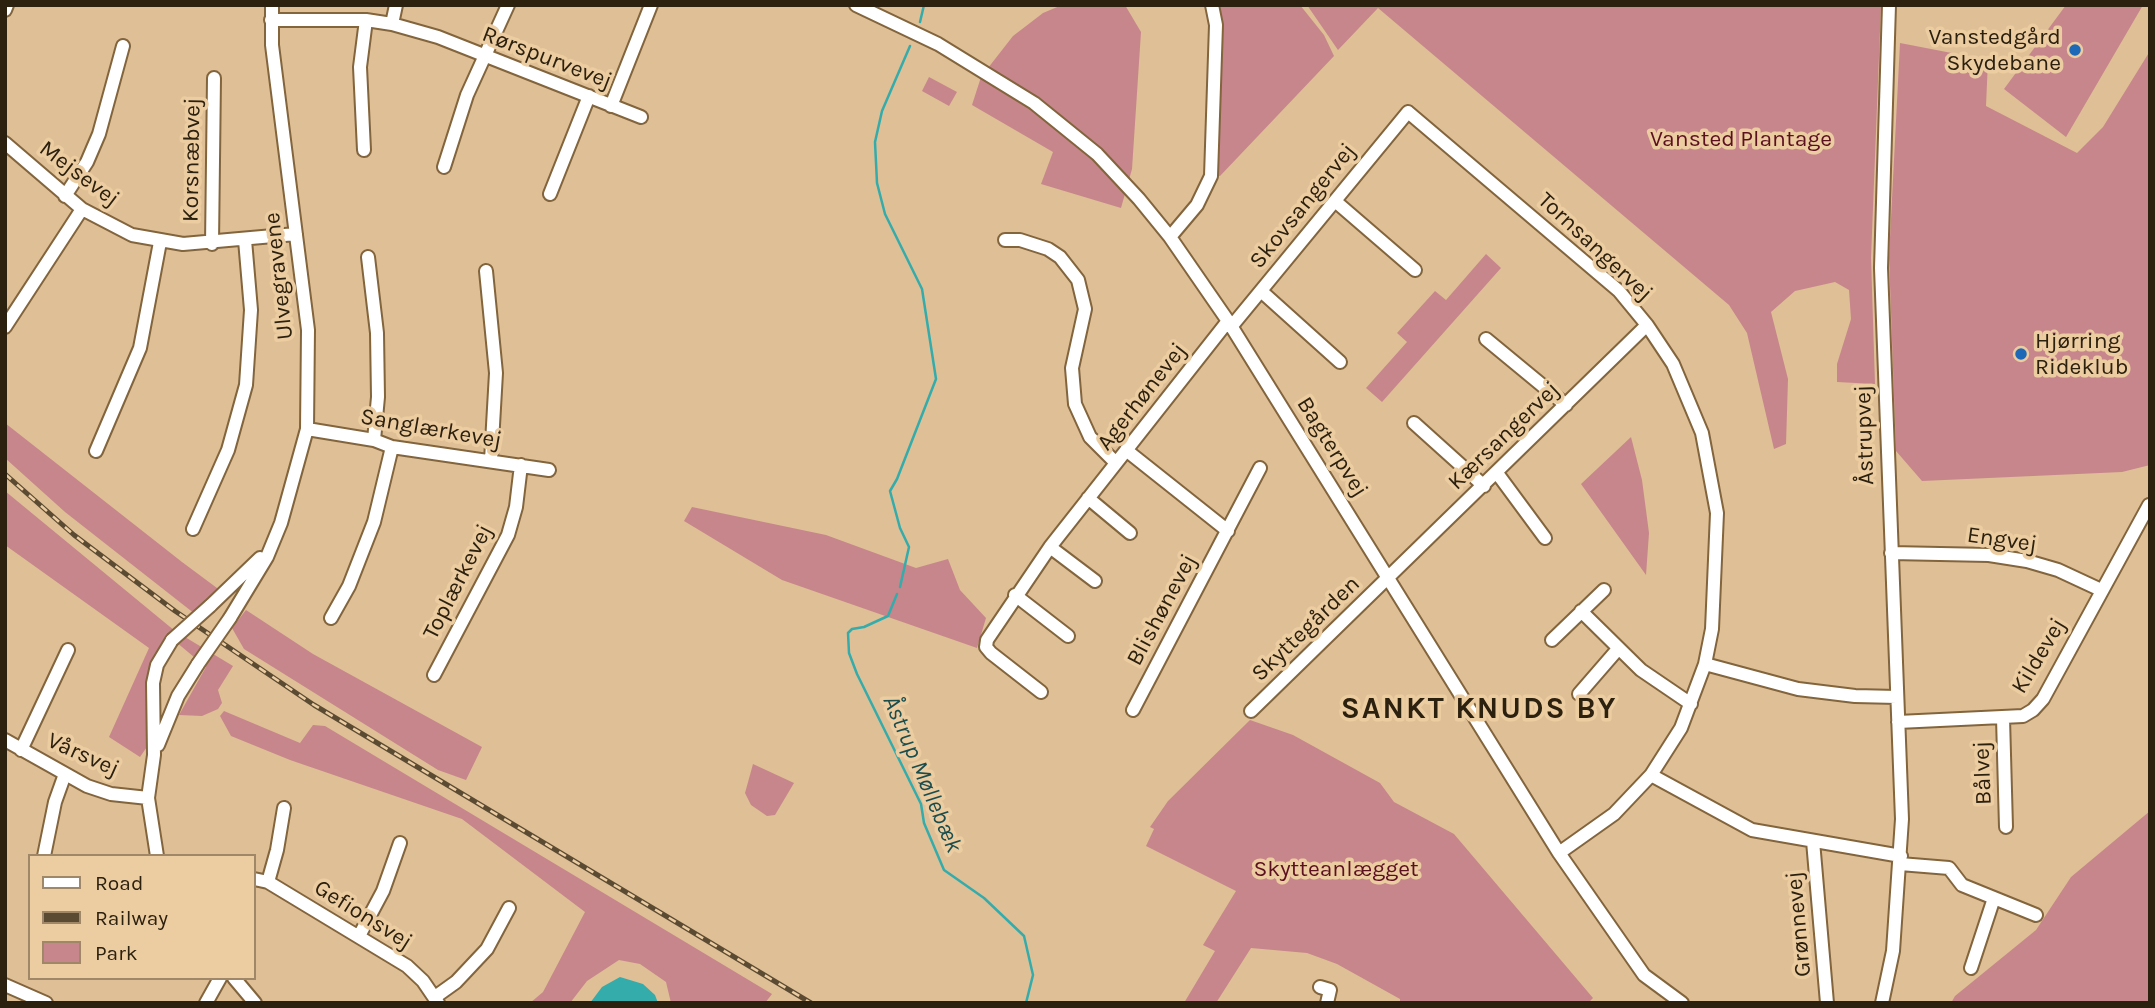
<!DOCTYPE html>
<html>
<head>
<meta charset="utf-8">
<style>
  body { margin:0 }
  #map { position:relative; width:2155px; height:1008px; overflow:hidden; background:#dfbf95; font-family:Karla,sans-serif }
  canvas { display:block }
  .frame { position:absolute; inset:0; border:7px solid #2c200f; pointer-events:none }
  .legend { position:absolute; left:28px; top:854px; width:228px; height:126px; box-sizing:border-box; background:#eccca1; border:2px solid #9f8767; margin:0; padding:9px 12px; list-style:none; font-size:21px; color:#2c200f }
  .legend li { display:flex; align-items:center; gap:14px; height:35px }
  .legend b { width:35px; border:2px solid #9f8767 }
</style>
</head>
<body>
<div id="map">
<canvas width="2155" height="1008"></canvas>
<div class="frame"></div>
<ul class="legend">
<li><b style="height:9px;background:#fff"></b>Road</li>
<li><b style="height:9px;background:#5c4b33"></b>Railway</li>
<li><b style="height:19px;background:#c7868c"></b>Park</li>
</ul>
</div>
<script>
const g = document.querySelector('canvas').getContext('2d');
g.lineJoin = 'round';
function paint(path, color) {
  g.fillStyle = color;
  g.fill(path, 'evenodd');
}
function poly(rows) {
  const path = new Path2D();
  for (const r of rows) {
    path.moveTo(r[0], r[1]);
    for (let i = 2; i < r.length; i += 2) path.lineTo(r[i], r[i + 1]);
  }
  return path;
}
function trace(path, color, width, dash) {
  g.strokeStyle = color;
  g.lineWidth = width;
  g.lineCap = dash ? 'butt' : 'round';
  g.setLineDash(dash || []);
  g.stroke(path);
}
function drawText(font, color, halo, rows, align = 'center') {
  g.font = font + ' Karla,sans-serif';
  g.lineWidth = 7;
  g.setLineDash([]);
  g.textBaseline = 'middle';
  g.strokeStyle = halo;
  g.fillStyle = color;
  for (const [text, x, y, turn = 0] of rows) {
    g.save();
    g.translate(x, y);
    g.rotate((+turn || 0) * Math.PI / 180);
    g.textAlign = isNaN(turn) ? turn : align;
    if (halo) g.strokeText(text, 0, 0);
    g.fillText(text, 0, 0);
    g.restore();
  }
}
paint(poly([
  [1062,5,1125,5,1141,32,1132,169,1121,208,1041,184,1053,152,972,105,981,77,1013,36,1043,13],
  [1217,5,1300,5,1324,35,1334,56,1220,176,1214,175],
  [1307,5,1881,5,1871,258,1875,384,1837,382,1837,364,1851,319,1849,290,1835,282,1795,291,1771,312,1788,379,1786,444,1774,449,1747,333,1729,305,1378,8,1338,50],
  [2066,5,2143,5,2066,137,2004,89],
  [1900,43,1988,60,1986,106,2077,153,2103,127,2150,51,2150,465,2122,472,1922,481,1896,451,1889,257],
  [929,77,957,92,949,106,922,91],
  [1486,254,1501,268,1382,402,1366,388,1407,342,1397,333,1435,291,1446,300],
  [5,423,182,562,221,591,195,614,65,512,5,458],
  [1631,437,1642,480,1649,533,1646,575,1581,484],
  [5,491,175,631,233,666,218,690,222,703,218,709,202,716,179,715,206,667,170,637,159,650,151,741,140,757,109,737,149,648,5,545],
  [692,507,826,535,916,568,948,559,960,590,986,618,977,648,782,580,684,521],
  [246,610,313,654,482,747,466,780,438,770,244,649,232,628],
  [224,711,300,743,313,725,325,726,772,994,765,1003,671,1003,666,982,640,964,619,960,587,981,570,1003,530,1003,543,992,585,912,462,819,290,760,231,736,220,716],
  [1250,720,1293,735,1380,783,1394,802,1454,834,1593,998,1588,1003,1400,1003,1400,999,1337,964,1307,953,1251,948,1216,1003,1184,1003,1215,951,1203,945,1236,891,1146,846,1154,829,1150,827,1168,801],
  [753,764,794,783,775,815,767,816,751,805,745,793],
  [2150,811,2150,1003,1951,1003,1955,996,2036,930,2071,877]
]), '#c7868c');
paint(poly([
  [620,977,643,984,655,995,658,1003,590,1003,602,987]
]), '#34acab');
trace(poly([
  [920,22,924,5],
  [900,587,909,547,900,528,890,491,897,479,936,379,922,289,885,214,877,183,875,142,882,111,910,46],
  [897,594,888,616,864,627,852,629,848,633,849,653,857,674,921,804,924,823,944,870,984,898,1024,936,1033,975,1026,1003]
]), '#34acab', 2.5);
const minor = poly([
  [856,5,938,44,1034,103,1097,154,1139,199,1170,237,1228,321,1559,853,1644,975,1682,1003],
  [5,10,7,5],
  [271,20,366,20,392,24,438,37,641,117],
  [392,24,396,5],
  [611,106,651,5],
  [5,143,82,209,132,235,183,244,296,234],
  [364,150,360,67,366,20],
  [444,167,467,95,508,5],
  [550,194,589,96],
  [65,196,87,162,99,134,123,46],
  [1335,201,1415,270],
  [1170,237,1197,205,1211,176,1216,25,1212,5],
  [1005,240,1020,240,1048,249,1060,257,1078,280,1085,309,1072,368,1075,404,1090,437,1116,463],
  [212,244,214,78],
  [368,257,377,333,378,397,374,440],
  [486,271,496,373,491,460],
  [1261,291,1340,362],
  [5,327,82,209],
  [1231,327,1408,112,1619,291,1647,325,1673,364,1702,433,1717,513,1712,629,1705,664,1681,728,1651,775,1614,814,1559,853],
  [1486,339,1566,405],
  [1414,423,1484,486],
  [307,429,374,440,392,447,549,470],
  [1126,450,1228,531],
  [96,451,140,348,160,242],
  [1497,473,1545,538],
  [1088,498,1130,533],
  [193,529,228,450,246,385,251,310,245,240],
  [1050,547,1095,581],
  [1891,553,1989,555,2027,561,2058,570,2101,590],
  [1015,595,1068,636],
  [210,606,260,558],
  [1581,611,1641,670,1691,704],
  [230,618,267,557,281,523,307,429,308,330,272,45,272,5],
  [331,618,349,586,374,522,392,447],
  [1552,640,1604,590],
  [1705,664,1798,689,1855,696,1897,697],
  [434,675,508,535,516,507,521,465],
  [1041,692,991,653,986,647,987,640,1050,547,1228,321],
  [1579,694,1618,649],
  [1133,710,1260,468],
  [1251,711,1647,325],
  [2003,718,2006,827],
  [1898,722,2023,716,2033,710,2043,699,2149,505],
  [5,740,87,786,111,794,148,798],
  [158,745,178,696,198,664],
  [21,750,68,650],
  [1651,775,1752,830,1901,856],
  [1813,841,1827,1003],
  [44,856,55,802,65,774],
  [157,856,148,798,154,755,153,683,157,665,172,640],
  [1900,864,1949,868,1962,885,2036,915],
  [254,879,268,882,407,966,423,981,438,1003],
  [268,882,277,850,284,808],
  [359,936,383,891,400,843],
  [1971,968,1994,898],
  [234,978,255,1003],
  [5,985,46,1003],
  [1320,987,1330,990,1327,1003],
  [435,997,456,982,487,949,509,908],
  [206,1003,220,978],
  [1882,1003,1893,951,1902,819,1881,268,1889,5]
]);
trace(minor, '#82643d', 16);
trace(minor, '#fff', 12);
const rail = poly([
  [5,474,74,535,175,611,314,705,811,1003]
]);
trace(rail, '#5c4b33', 5);
trace(rail, '#eccca1', 2.5, [8]);
const minorBridge = poly([
  [172,640,210,606],
  [198,664,230,618]
]);
trace(minorBridge, '#82643d', 16, []);
trace(minorBridge, '#fff', 12);
for (const [x, y, r, color] of [
  [2075,50,7,"#1e68b8"],
  [2021,354,7,"#1e68b8"]
]) {
  const dot = new Path2D();
  dot.arc(x, y, r, 0, 2 * Math.PI);
  g.fillStyle = color;
  g.fill(dot);
  trace(dot, '#eccca1', 2.5);
}
drawText('23px', '#2c200f', '#eccca1', [
  ["Vanstedgård",2061,37],
  ["Skydebane",2061,63],
  ["Hjørring",2035,341,"left"],
  ["Rideklub",2035,367,"left"]
], 'right');
drawText('23px', '#2c200f', '#eccca1', [
  ["Rørspurvevej",547,58,21],
  ["Korsnæbvej",192,160,-89],
  ["Mejsevej",79,174,37],
  ["Skovsangervej",1303,206,-51],
  ["Tornsangervej",1595,247,43],
  ["Ulvegravene",279,276,-96],
  ["Agerhønevej",1142,397,-52],
  ["Sanglærkevej",431,429,10],
  ["Åstrupvej",1865,435,-92],
  ["Kærsangervej",1504,436,-44],
  ["Bagterpvej",1332,447,58],
  ["Engvej",2002,540,8],
  ["Toplærkevej",458,582,-63],
  ["Blishønevej",1162,610,-62],
  ["Skyttegården",1306,629,-44],
  ["Kildevej",2039,656,-59],
  ["Vårsvej",83,755,24],
  ["Bålvej",1983,773,-92],
  ["Gefionsvej",363,915,32],
  ["Grønnevej",1799,924,-95]
]);
drawText('23px', '#5b1020', '#eccca1', [
  ["Vansted Plantage",1741,139],
  ["Skytteanlægget",1336,869]
]);
drawText('italic 24px', '#1b4d4d', '#eccca1', [
  ["Åstrup Møllebæk",922,774,67]
]);
g.letterSpacing = '2px';
drawText('bold 30px', '#2c200f', '#eccca1', [
  ["SANKT KNUDS BY",1479,709]
]);
g.letterSpacing = '0px';
</script>
</body>
</html>
